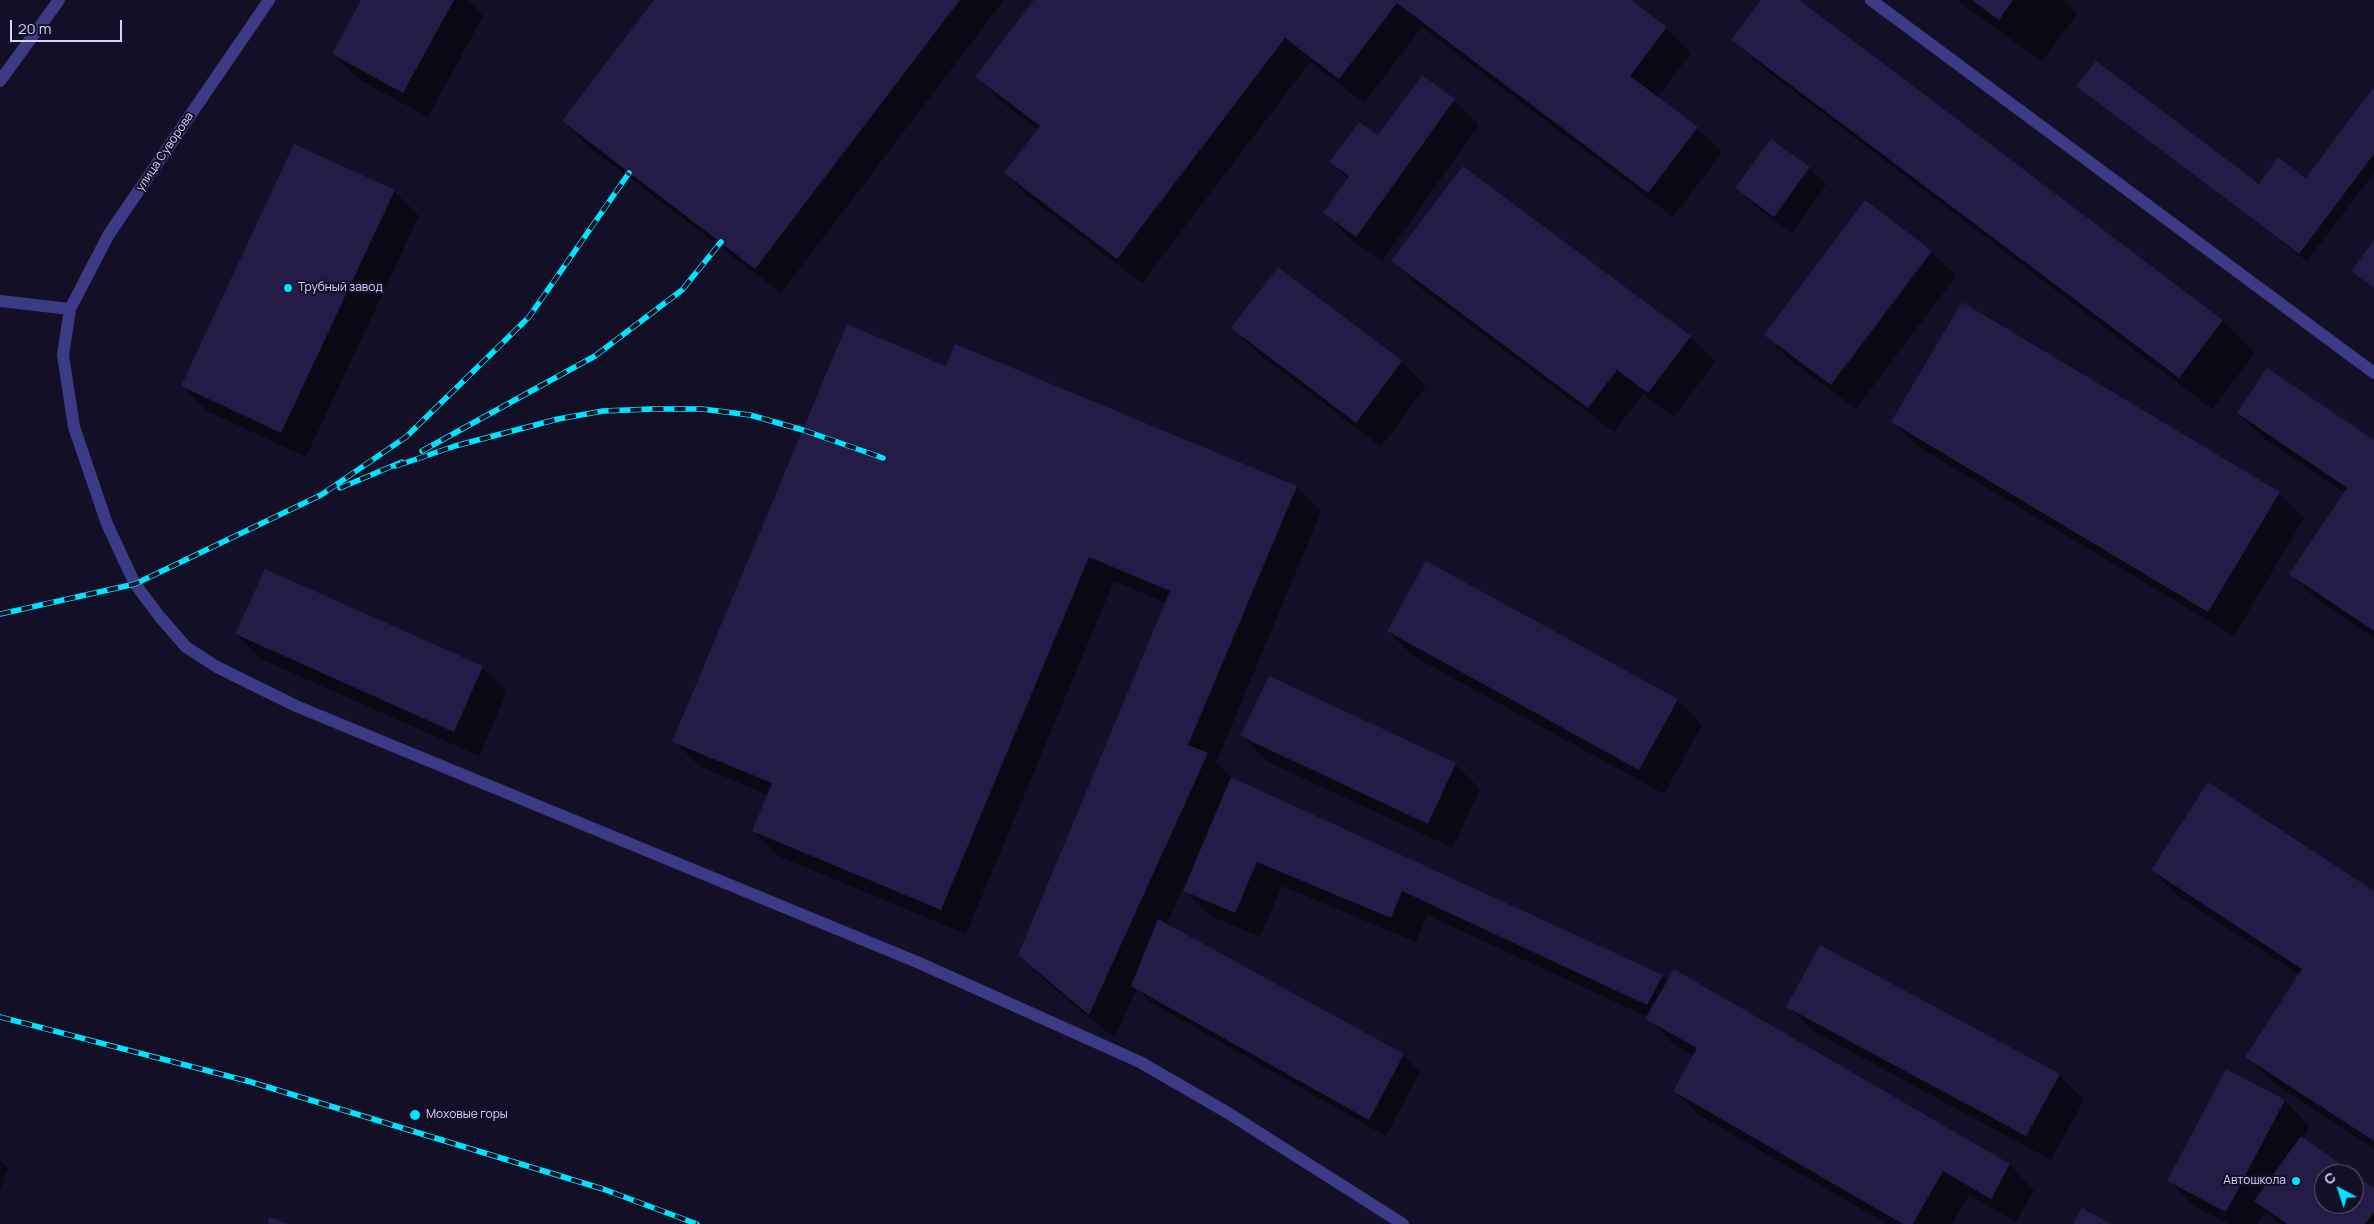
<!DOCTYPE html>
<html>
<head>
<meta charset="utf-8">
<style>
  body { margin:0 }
  #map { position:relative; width:2374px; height:1224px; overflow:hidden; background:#130f26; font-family:Manrope,sans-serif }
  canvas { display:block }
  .north { position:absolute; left:2314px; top:1164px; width:50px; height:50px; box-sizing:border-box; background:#130f26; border:1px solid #625e7d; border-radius:50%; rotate:320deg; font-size:14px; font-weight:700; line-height:20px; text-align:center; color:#d9d4ff }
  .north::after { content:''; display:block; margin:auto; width:18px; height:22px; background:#00e5ff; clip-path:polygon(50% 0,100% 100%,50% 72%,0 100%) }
  .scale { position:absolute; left:10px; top:20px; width:112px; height:22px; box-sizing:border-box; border:2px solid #d9d4ff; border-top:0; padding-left:6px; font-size:15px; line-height:18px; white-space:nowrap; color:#d9d4ff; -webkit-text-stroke:4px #130f26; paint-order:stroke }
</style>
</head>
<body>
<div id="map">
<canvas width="2374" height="1224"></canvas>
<div class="north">С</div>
<div class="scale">20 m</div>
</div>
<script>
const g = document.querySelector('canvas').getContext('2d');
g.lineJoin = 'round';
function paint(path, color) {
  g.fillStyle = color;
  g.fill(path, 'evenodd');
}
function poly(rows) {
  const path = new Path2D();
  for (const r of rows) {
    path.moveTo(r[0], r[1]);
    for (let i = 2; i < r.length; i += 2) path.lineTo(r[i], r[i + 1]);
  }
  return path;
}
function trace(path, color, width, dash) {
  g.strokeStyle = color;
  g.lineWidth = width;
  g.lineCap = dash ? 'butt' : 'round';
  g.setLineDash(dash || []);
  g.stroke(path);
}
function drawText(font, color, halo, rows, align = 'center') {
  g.font = font + ' Manrope,sans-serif';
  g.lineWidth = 4;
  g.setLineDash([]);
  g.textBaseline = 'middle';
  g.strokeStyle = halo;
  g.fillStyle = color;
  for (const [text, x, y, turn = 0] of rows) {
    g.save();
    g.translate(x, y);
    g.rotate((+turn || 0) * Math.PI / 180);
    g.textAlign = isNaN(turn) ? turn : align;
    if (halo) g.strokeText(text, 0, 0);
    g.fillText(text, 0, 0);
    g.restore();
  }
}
paint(poly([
  [362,0,468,0,483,16,428,117,358,79,333,54],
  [656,0,1004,0,781,293,588,146,563,121],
  [1035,0,1629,0,1666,28,1691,53,1657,98,1697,128,1722,153,1673,217,1422,27,1364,103,1310,62,1142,283,1030,198,1005,173,1038,130,1002,102,977,77],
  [1763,0,1797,0,2223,321,2255,353,2212,409,1758,64,1733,40],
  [1957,0,2063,0,2077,14,2042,62],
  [1422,77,1454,100,1479,125,1382,261,1349,238,1325,213,1348,179,1331,162,1379,137],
  [2078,86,2259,185,2306,179,2374,89,2374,173,2307,261],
  [1771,140,1810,168,1826,185,1792,233,1754,205,1737,188],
  [394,191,419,216,306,457,207,411,182,386],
  [1931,252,1956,276,1856,409,1790,360,1766,335],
  [1393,261,1690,337,1715,362,1674,417,1643,394,1614,432,1418,286],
  [1233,328,1402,362,1426,386,1381,447,1258,353],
  [947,367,1296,487,1321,512,1216,763,1232,778,1662,976,1668,982,1675,971,2010,1165,2034,1190,2016,1222,1969,1195,1952,1224,1887,1224,1699,1115,1674,1090,1694,1056,1672,1043,1648,1017,1427,915,1416,942,1282,886,1260,937,1209,915,1183,889,1166,925,1403,1055,1420,1072,1386,1136,1150,1002,1137,989,1114,1038,1044,980,1019,954,1166,603,1114,581,966,934,778,856,753,831,768,795,699,766,674,741],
  [2238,413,2374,442,2374,638,2315,598,2291,573,2345,493,2263,438],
  [1893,422,2279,493,2304,518,2234,636,1917,446],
  [1388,631,1677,700,1702,725,1664,794,1413,656],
  [236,634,482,667,507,692,479,756,261,659],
  [1242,736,1455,764,1480,789,1453,848,1266,761],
  [2152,870,2374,892,2374,1149,2272,1082,2247,1057,2300,975,2177,895],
  [1788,1006,2059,1075,2084,1100,2051,1160,1813,1031],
  [2227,1071,2285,1101,2309,1126,2303,1139,2352,1174,2324,1174,2324,1204,2354,1204,2354,1175,2374,1190,2374,1224,2279,1224,2265,1210,2258,1224,2229,1224,2194,1206,2169,1181],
  [0,1160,8,1168,0,1190]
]), '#0007');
paint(poly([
  [361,0,454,0,403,93,332,54],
  [654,0,960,0,755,269,562,121],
  [1034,0,1631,0,1667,27,1630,76,1698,127,1648,193,1397,3,1339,79,1285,38,1117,259,1004,173,1040,126,975,77],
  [1761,0,1799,0,2223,320,2179,378,1731,40],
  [1972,0,2013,0,1999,20],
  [2096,61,2259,184,2278,157,2306,178,2374,87,2374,154,2299,254,2076,86],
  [1422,75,1455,99,1356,237,1323,213,1349,176,1329,162,1359,122,1378,135],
  [1771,139,1810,167,1774,217,1735,188],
  [294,144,395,190,281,433,181,386],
  [1463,166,1691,336,1648,393,1617,370,1588,408,1391,261],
  [1865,200,1932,251,1831,385,1764,335],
  [2374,240,2374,288,2351,271],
  [1278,267,1402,361,1356,423,1231,328],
  [1962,302,2280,492,2208,612,1891,422],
  [847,324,946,366,955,344,1297,486,1188,745,1208,753,1089,1015,1018,955,1170,591,1089,557,941,910,752,831,772,783,672,742],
  [2267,368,2374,440,2374,631,2289,574,2347,488,2237,413],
  [1426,561,1678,699,1639,770,1387,631],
  [265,569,483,666,454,732,235,634],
  [1269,676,1456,763,1428,824,1240,736],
  [1231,777,1663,975,1647,1005,1402,891,1391,918,1257,862,1235,913,1183,891],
  [2208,782,2374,891,2374,1141,2245,1057,2302,969,2151,870],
  [1158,919,1404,1054,1369,1120,1131,986],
  [1820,945,2060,1074,2026,1136,1786,1007],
  [1674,969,2010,1164,1991,1199,1943,1171,1913,1224,1903,1224,1673,1091,1697,1048,1645,1019],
  [2226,1069,2285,1100,2226,1212,2167,1181],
  [2301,1136,2374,1188,2374,1212,2365,1224,2287,1224,2254,1201],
  [2324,1174,2354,1174,2354,1204,2324,1204],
  [2082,1208,2111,1224,2073,1224],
  [269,1217,290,1224,268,1224]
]), '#241b47');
trace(poly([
  [1871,0,2374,373],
  [0,81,59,0]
]), '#3d3a85', 12);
trace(poly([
  [269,0,109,234,70,309,63,355,74,427,107,524,135,584,160,617,186,647,217,667,296,706,917,962,1140,1062,1228,1113,1403,1224],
  [0,301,70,309]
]), '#3d3a85', 12);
const rail = poly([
  [422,451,595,356,682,290,721,242],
  [396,466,455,446,558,419,603,411,652,409,702,409,750,415,803,430,883,458],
  [340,488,402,462],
  [0,614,135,584,321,495,406,437,529,317,629,173],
  [0,1017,251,1082,603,1189,697,1224]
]);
trace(rail, '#00e5ff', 5.5);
trace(rail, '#130f26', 4, [11]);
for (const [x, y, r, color] of [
  [288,288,5,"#00e5ff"],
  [415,1115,6,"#00e5ff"],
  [2296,1181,5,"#00e5ff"]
]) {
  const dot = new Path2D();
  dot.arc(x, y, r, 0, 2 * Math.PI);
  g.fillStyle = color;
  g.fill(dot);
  trace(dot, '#130f26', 2);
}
drawText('12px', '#d9d4ff', '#130f26', [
  ["улица Суворова",165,152,-56]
]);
drawText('12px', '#d9d4ff', '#130f26', [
  ["Трубный завод",298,288],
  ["Моховые горы",426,1115],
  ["Автошкола",2286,1181,"right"]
], 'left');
</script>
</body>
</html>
